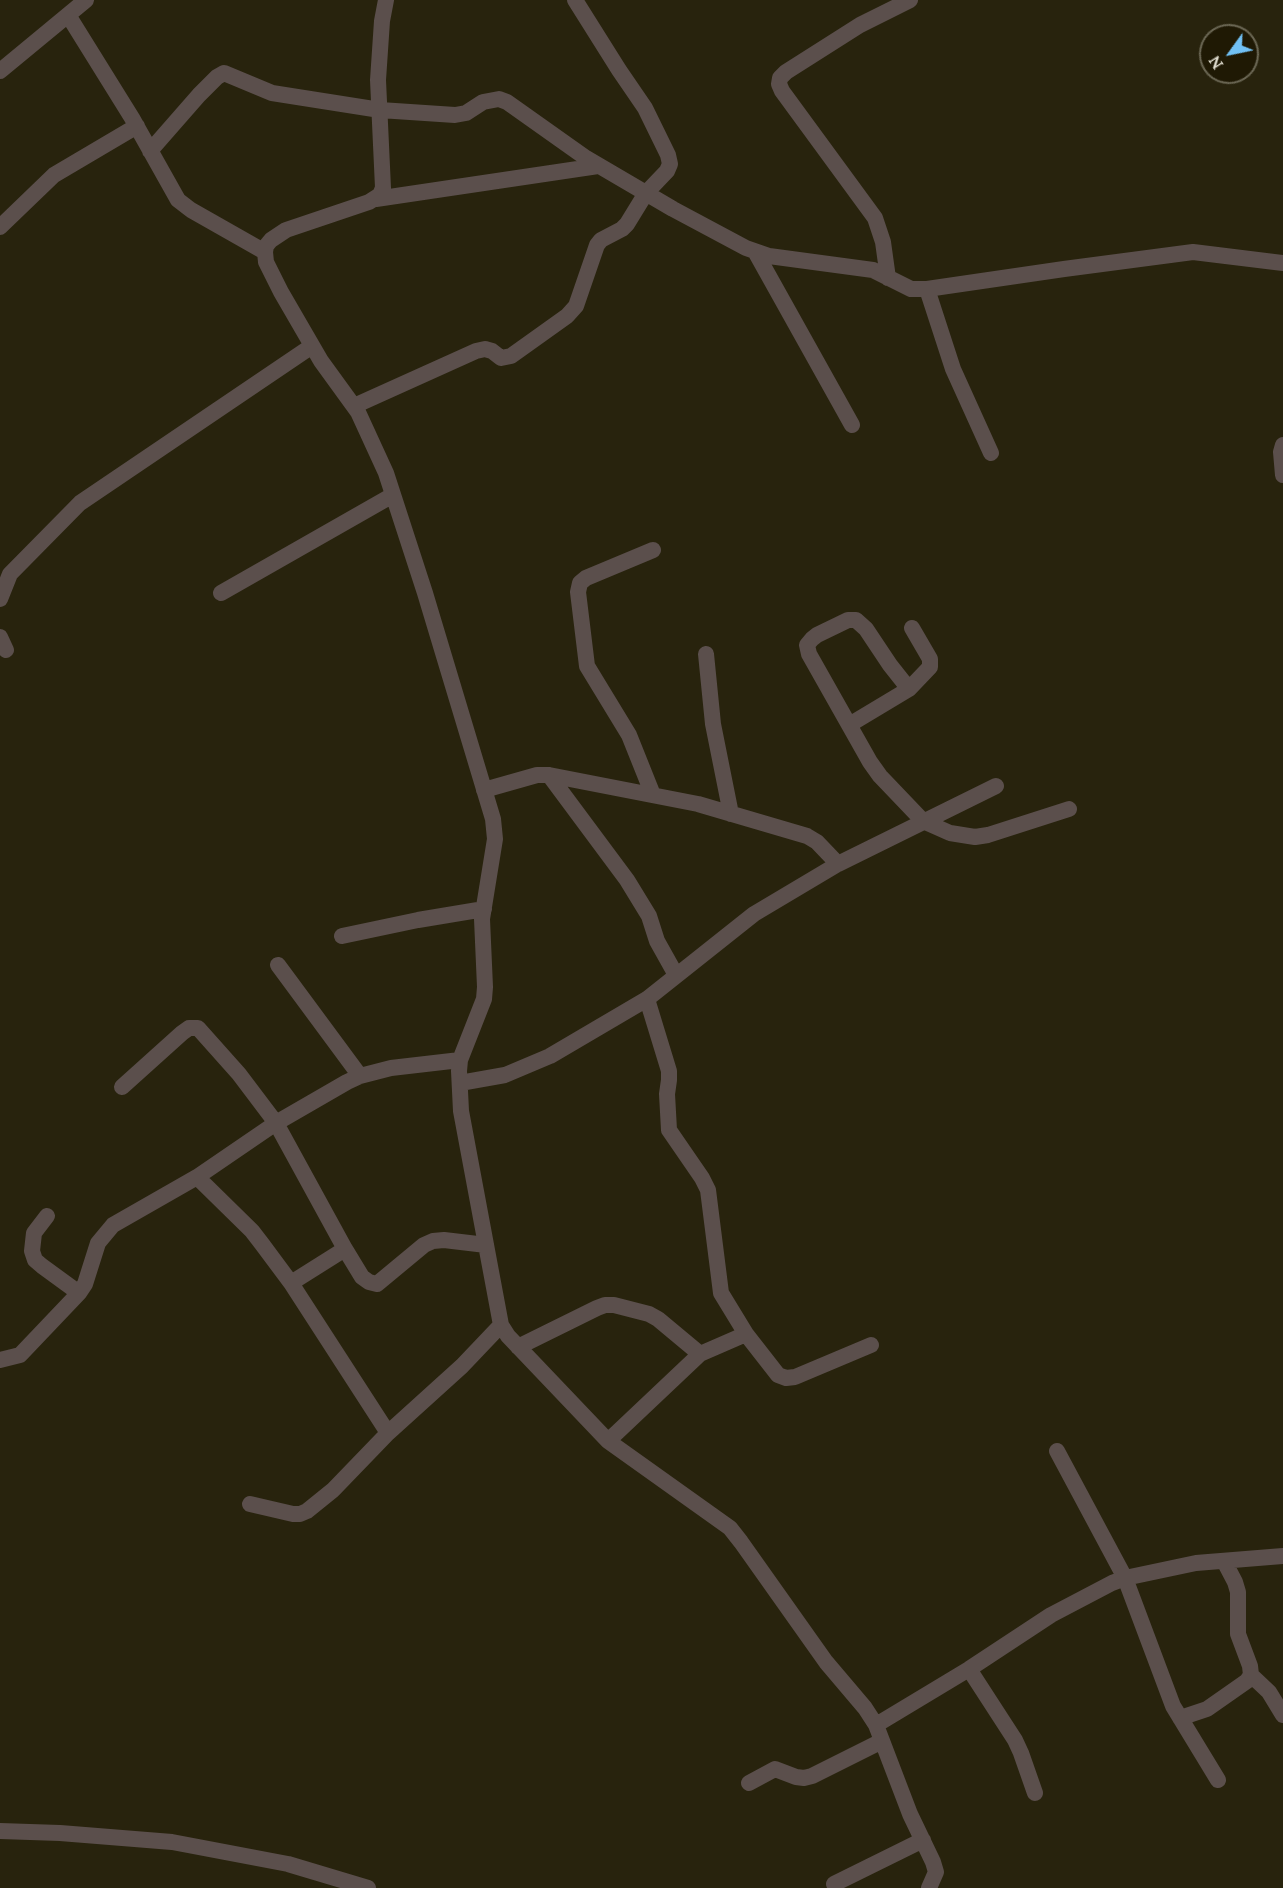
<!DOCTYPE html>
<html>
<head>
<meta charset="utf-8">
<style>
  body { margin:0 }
  #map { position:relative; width:1283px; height:1888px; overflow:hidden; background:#28230d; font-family:Lora,serif }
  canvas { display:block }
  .north { position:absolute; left:1199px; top:24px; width:60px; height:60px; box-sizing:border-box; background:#1f1904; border:2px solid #6b6754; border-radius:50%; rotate:237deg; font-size:16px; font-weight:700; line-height:24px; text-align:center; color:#dedbcd }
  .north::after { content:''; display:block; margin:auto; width:21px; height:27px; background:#71c1f5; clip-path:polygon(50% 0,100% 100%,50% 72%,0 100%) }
</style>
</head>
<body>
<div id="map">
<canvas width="1283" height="1888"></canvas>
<div class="north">N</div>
</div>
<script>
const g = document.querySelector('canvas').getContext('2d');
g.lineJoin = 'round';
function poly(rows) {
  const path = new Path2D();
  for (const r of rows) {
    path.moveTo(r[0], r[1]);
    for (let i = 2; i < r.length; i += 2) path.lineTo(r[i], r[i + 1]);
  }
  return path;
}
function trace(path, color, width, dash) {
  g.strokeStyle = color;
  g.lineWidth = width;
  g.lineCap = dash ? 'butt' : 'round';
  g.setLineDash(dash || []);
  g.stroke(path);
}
trace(poly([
  [386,0,382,21,378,80,383,188,380,195,369,202,286,230,271,240,266,246,265,252,266,262,281,292,321,361,358,412,386,473,425,593,493,819,495,839,482,919,485,987,484,999,460,1060,459,1071,461,1111,501,1325,508,1336,608,1441,730,1528,741,1542,826,1662,865,1708,876,1725,910,1814,933,1862,936,1872,929,1888],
  [68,15,132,118,178,200,191,210,265,252],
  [0,71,86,0],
  [150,151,199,95,217,77,224,73,272,93,380,110,455,115,466,113,483,102,499,99,507,102,586,158,673,209,746,248,769,256,873,270,911,289,927,289,1064,269,1193,252,1283,263],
  [376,199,598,166],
  [0,227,54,175,137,126],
  [756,253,852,425],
  [888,278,883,242,875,218,782,91,779,84,780,78,786,72,860,25,910,0],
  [927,289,953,369,991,453],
  [354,406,476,351,485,349,492,351,501,358,511,356,567,316,576,306,597,245,601,240,622,229,627,224,646,193,667,171,670,164,668,155,645,108,619,70,575,0],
  [1283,445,1281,452,1283,475],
  [221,593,393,495],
  [0,599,10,574,80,503,312,346],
  [0,637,6,650],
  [706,654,713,724,731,814],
  [909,689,890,665,866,629,856,620,848,620,817,635,812,639,807,645,809,654,870,762,880,776,923,821,950,833,975,837,988,835,1069,809],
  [849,725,909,689,930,667,930,659,912,628],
  [549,775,627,880,649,916,657,941,676,975],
  [484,790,537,775,549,775,698,804,807,836,817,842,838,864],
  [653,795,629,735,587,666,578,592,580,583,586,578,653,550],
  [342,936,418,920,484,909],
  [278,965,360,1076],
  [647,999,669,1071,669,1080,667,1094,669,1130,702,1178,708,1190,721,1293,746,1334,778,1375,786,1378,795,1377,871,1345],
  [460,1083,505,1075,550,1056,647,999,754,914,838,864,996,786],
  [122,1087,182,1033,189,1028,198,1028,239,1074,276,1123,345,1249,362,1277,369,1282,377,1284,424,1245,433,1241,444,1240,486,1245],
  [197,1177,252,1231,262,1244,291,1283,388,1433],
  [47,1216,34,1233,32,1251,35,1260,42,1266,79,1293],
  [291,1283,345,1249],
  [518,1347,597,1308,605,1305,614,1305,649,1314,658,1319,700,1354],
  [0,1360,20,1355,79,1293,85,1284,98,1243,113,1225,197,1177,276,1123,347,1082,360,1076,391,1068,460,1060],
  [608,1441,700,1354,746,1334],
  [1057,1451,1125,1578,1173,1706,1218,1780],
  [250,1504,293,1514,300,1514,307,1511,333,1490,388,1433,462,1366,501,1325],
  [969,1669,1015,1740,1021,1753,1035,1793],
  [1251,1675,1269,1692,1283,1715],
  [1180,1718,1207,1709,1247,1681,1251,1675,1250,1666,1238,1634,1238,1592,1235,1582,1224,1561],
  [876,1725,969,1669,1051,1615,1112,1583,1125,1578,1196,1563,1283,1556],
  [749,1783,775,1769,796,1777,804,1778,812,1776,882,1741],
  [0,1831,60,1833,172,1842,288,1864,368,1888],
  [834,1884,923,1840]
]), '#5b4f4c', 16);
</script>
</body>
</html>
